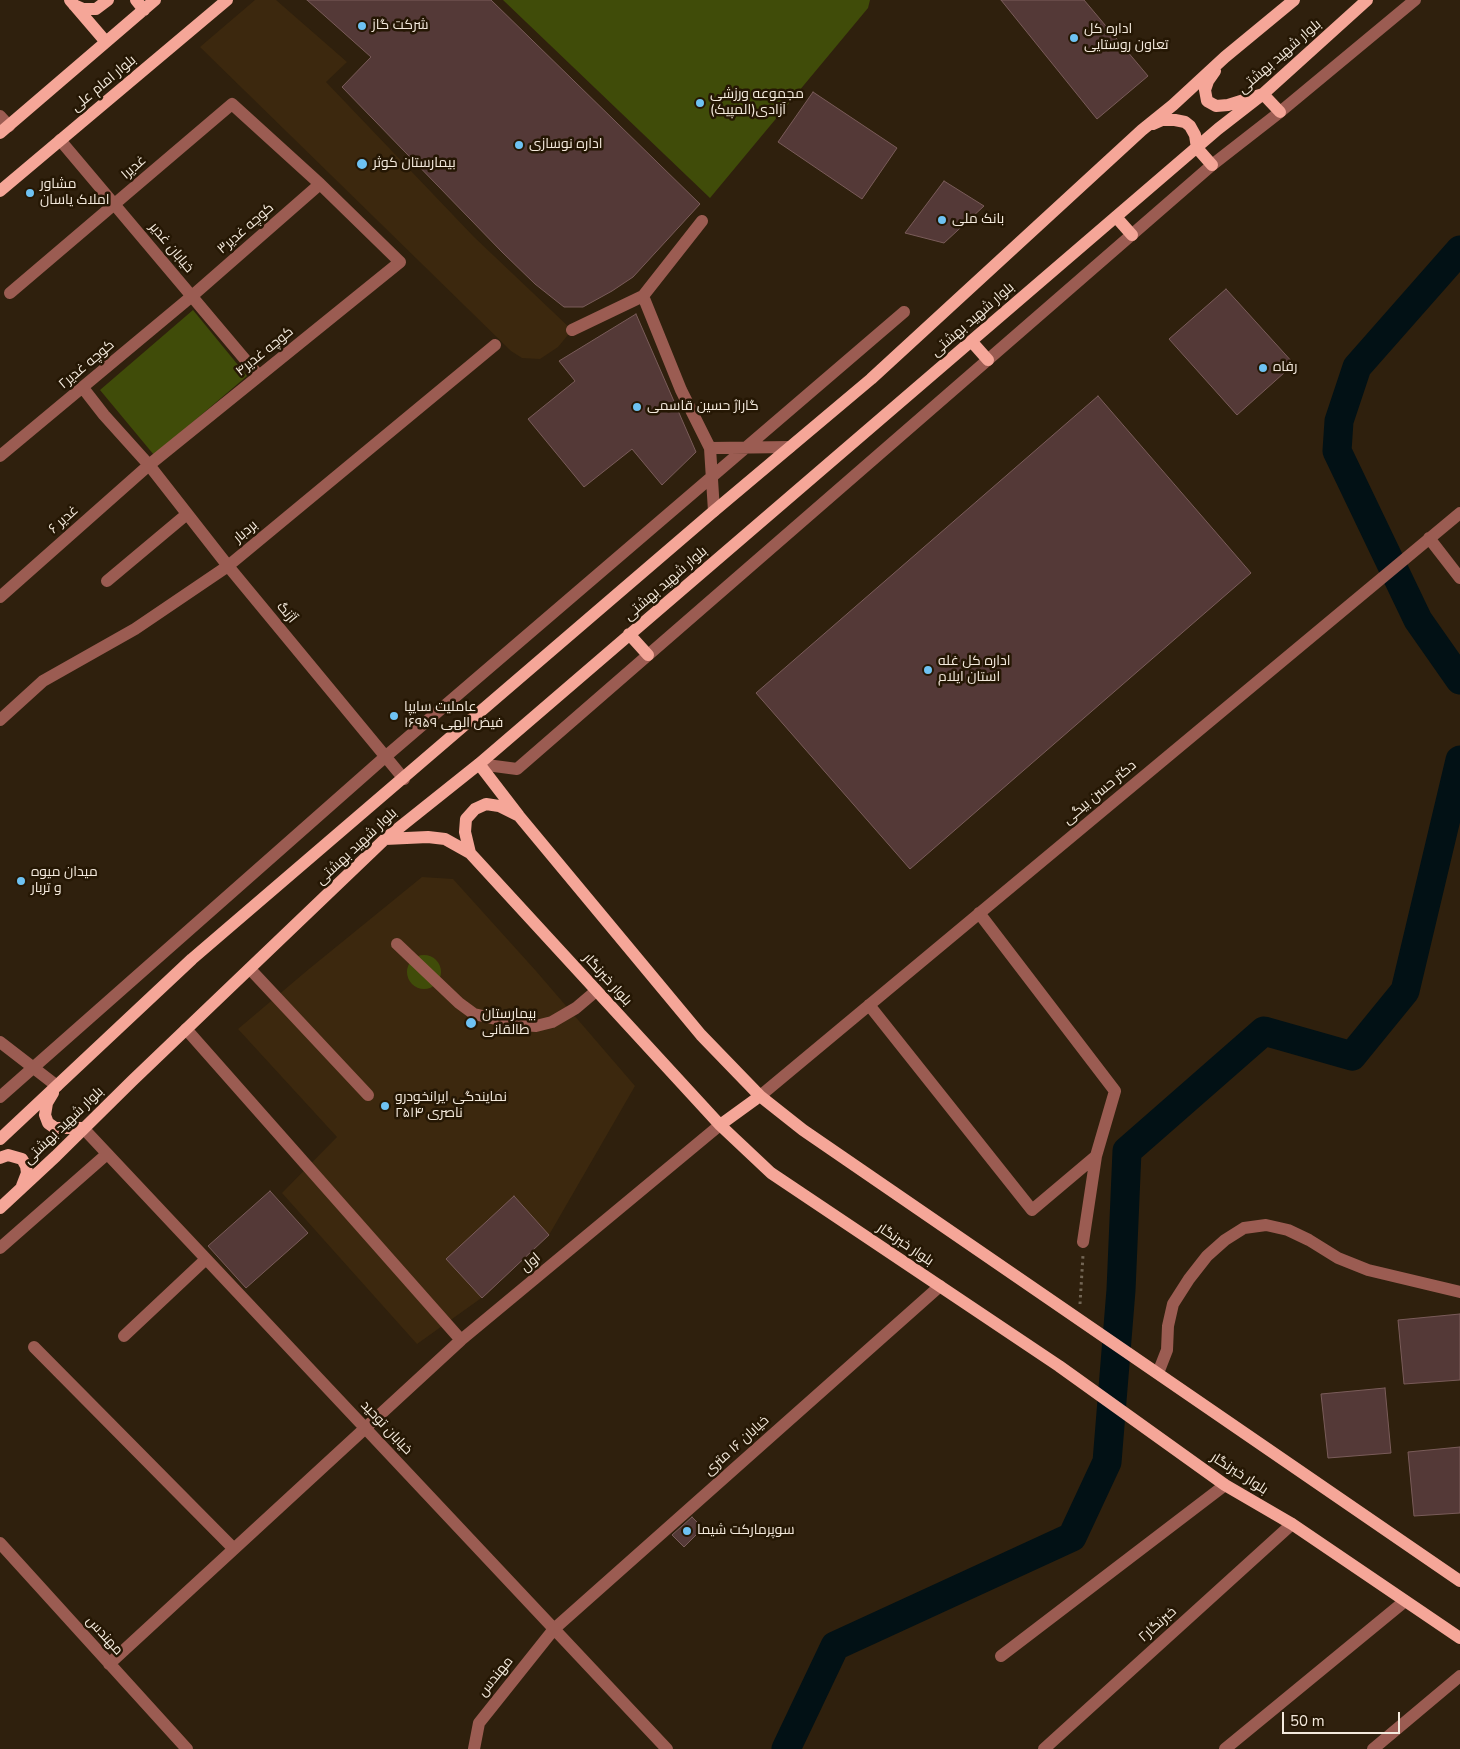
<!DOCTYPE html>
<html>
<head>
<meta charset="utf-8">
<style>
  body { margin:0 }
  #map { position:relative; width:1460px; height:1749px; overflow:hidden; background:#2f200d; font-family:"Nunito Sans",sans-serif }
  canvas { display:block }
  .scale { position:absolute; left:1282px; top:1712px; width:118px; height:22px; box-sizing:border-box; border:2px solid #f4eadd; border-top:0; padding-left:6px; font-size:15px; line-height:18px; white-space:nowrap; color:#f4eadd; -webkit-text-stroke:4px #251704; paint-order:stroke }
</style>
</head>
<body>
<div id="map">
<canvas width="1460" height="1749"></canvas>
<div class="scale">50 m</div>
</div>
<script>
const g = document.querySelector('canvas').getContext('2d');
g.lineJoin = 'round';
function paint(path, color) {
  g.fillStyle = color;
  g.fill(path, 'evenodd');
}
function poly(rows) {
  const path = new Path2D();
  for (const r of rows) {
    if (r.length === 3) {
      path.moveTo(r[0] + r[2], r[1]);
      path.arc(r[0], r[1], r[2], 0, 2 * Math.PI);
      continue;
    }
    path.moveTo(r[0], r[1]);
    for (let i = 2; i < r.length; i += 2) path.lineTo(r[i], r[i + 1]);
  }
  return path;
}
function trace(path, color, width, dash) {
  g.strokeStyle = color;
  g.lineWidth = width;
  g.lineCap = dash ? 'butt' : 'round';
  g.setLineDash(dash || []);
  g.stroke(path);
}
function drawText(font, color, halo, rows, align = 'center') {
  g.font = font + ' "Nunito Sans",Cairo,sans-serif';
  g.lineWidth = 5;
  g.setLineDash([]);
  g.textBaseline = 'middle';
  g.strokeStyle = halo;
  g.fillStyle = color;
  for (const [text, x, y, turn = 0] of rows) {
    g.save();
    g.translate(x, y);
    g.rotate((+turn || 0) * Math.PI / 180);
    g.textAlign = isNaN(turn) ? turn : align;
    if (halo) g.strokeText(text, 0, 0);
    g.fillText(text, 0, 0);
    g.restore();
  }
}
paint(poly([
  [255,0,276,0,347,62,326,82,474,237,572,330,558,347,540,359,522,358,511,351,200,47],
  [422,877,453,879,536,971,635,1086,549,1235,487,1294,417,1344,282,1193,337,1137,238,1029,309,969]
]), '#3c280e');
paint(poly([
  [503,0,870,0,868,8,710,198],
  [193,310,247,376,154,455,100,390],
  [424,972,17]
]), '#404c09');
trace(poly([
  [1460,250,1357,367,1339,421,1337,451,1418,620,1460,680],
  [786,1749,835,1646,1072,1537,1107,1462,1121,1290,1127,1151,1264,1031,1352,1056,1405,991,1460,760]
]), '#021115', 29);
const building = poly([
  [307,0,491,0,700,204,633,277,612,291,583,307,564,307,535,284,502,252,342,87,371,57,307,0],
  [1001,0,1084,0,1148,76,1097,119,1001,0],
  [813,92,897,148,862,199,778,142,813,92],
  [944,181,984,206,944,243,905,233,944,181],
  [1226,289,1294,364,1237,415,1169,339,1226,289],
  [636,314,696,452,662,485,632,449,584,487,528,419,575,381,559,361,636,314],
  [1098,396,1251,573,910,869,756,693,1098,396],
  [270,1191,308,1233,246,1288,208,1246,270,1191],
  [514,1196,549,1235,482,1298,446,1259,514,1196],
  [1460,1314,1460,1380,1404,1384,1398,1320,1460,1314],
  [1385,1388,1391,1453,1328,1458,1321,1394,1385,1388],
  [1460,1447,1460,1513,1414,1516,1408,1452,1460,1447],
  [692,1517,703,1528,684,1547,672,1535,692,1517]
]);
paint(building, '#543937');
trace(building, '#7a5c5a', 1);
trace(poly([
  [1080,1304,1083,1255]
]), '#736655', 3, [2.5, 4]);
trace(poly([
  [0,116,9,126],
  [60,140,259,376],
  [643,296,681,390,710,448,714,511],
  [572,330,643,296,702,221],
  [83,388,104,415,149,465,228,566,404,779],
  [710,448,790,447],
  [0,456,192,296,320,184],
  [1429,538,1460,578],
  [107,581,187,514],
  [0,597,149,465,400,262,320,184,232,104,10,293],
  [0,720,43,681,135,629,228,566,495,345],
  [479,764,517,769,1212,165,1280,112,1415,0],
  [979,913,1115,1091,1096,1156,1083,1242],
  [397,944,459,1003,474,1014,522,1025,536,1026,552,1022,576,1008,596,991],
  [250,969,368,1095],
  [869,1005,1032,1210,1096,1156],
  [186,1029,461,1340],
  [0,1042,57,1086],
  [760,1096,1460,513],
  [0,1097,385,757,904,312],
  [83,1128,667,1749],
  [0,1248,107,1154],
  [124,1336,206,1259],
  [34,1347,234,1549],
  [1158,1373,1167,1350,1168,1326,1173,1304,1189,1279,1207,1256,1225,1240,1244,1228,1266,1225,1288,1230,1309,1240,1338,1258,1368,1270,1460,1292],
  [0,1543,187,1749],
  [1001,1656,1225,1485],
  [109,1664,461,1340,720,1125],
  [474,1749,479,1723,554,1629,940,1286],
  [1044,1749,1292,1524],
  [1225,1749,1405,1601],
  [1373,1749,1460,1676]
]), '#9b5c52', 12);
trace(poly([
  [70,0,106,42],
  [136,0,144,10],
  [74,5,83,9,96,9,108,0],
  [1215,71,1208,81,1205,90,1207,101,1216,106,1228,105,1263,94,1280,112],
  [1153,124,1162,120,1175,120,1185,122,1190,126,1195,135,1197,148,1212,165],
  [0,133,155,0],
  [0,191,227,0],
  [1116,217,1132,235],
  [972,342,988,360],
  [629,634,648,655],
  [479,764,519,816,701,1035,760,1096,803,1130,1460,1581],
  [385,839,428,837,445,839,470,853,720,1125,771,1173,1059,1366,1225,1485,1292,1524,1460,1638],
  [470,853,465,832,466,819,475,809,486,804,499,806,517,815],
  [53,1093,47,1103,45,1115,48,1123,55,1128,83,1128],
  [720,1125,760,1096],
  [0,1139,192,959,714,511,871,379,1142,130,1173,105,1225,57,1294,0],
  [0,1158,8,1155,22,1159,26,1166,27,1173,22,1186],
  [0,1208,56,1156,132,1081,385,839,479,764,1218,129,1263,94,1367,0]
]), '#f5a698', 12);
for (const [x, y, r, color] of [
  [362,26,5,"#6ec2f3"],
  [1074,38,5,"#6ec2f3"],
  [700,103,5,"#6ec2f3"],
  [519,145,5,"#6ec2f3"],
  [362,164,6,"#6ec2f3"],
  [30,193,5,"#6ec2f3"],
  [942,220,5,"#6ec2f3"],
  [1263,368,5,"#6ec2f3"],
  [637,407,5,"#6ec2f3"],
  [928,670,5,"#6ec2f3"],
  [394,716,5,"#6ec2f3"],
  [21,881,5,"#6ec2f3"],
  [471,1023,6,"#6ec2f3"],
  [385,1106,5,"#6ec2f3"],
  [687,1531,5,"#6ec2f3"]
]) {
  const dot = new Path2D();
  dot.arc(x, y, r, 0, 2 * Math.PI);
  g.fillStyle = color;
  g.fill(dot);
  trace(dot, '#251704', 2);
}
drawText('14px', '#f4eadd', '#251704', [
  ["شرکت گاز",372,26],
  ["اداره کل",1084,30],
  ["تعاون روستایی",1084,46],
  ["مجموعه ورزشی",710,95],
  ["آزادی(المپیک)",710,111],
  ["اداره نوسازی",529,145],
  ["بیمارستان کوثر",373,164],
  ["مشاور",40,185],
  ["املاک یاسان",40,201],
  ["بانک ملی",952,220],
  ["رفاه",1273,368],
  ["گاراژ حسین قاسمی",647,407],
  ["اداره کل غله",938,662],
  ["استان ایلام",938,678],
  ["عاملیت سایپا",404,708],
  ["۱۶۹۵۹ فیض الهی",404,724],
  ["میدان میوه",31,873],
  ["و تربار",31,889],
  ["بیمارستان",482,1015],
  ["طالقانی",482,1031],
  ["نمایندگی ایرانخودرو",395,1098],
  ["ناصری ۲۵۱۴",395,1114],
  ["سوپرمارکت شیما",697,1531]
], 'left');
drawText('14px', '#f4eadd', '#251704', [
  ["بلوار شهید بهشتی",1280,57,-41],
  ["بلوار امام على",104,84,-40],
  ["غدیر۱",134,168,-41],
  ["کوچه غدیر۳",246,229,-41],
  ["خیابان غدیر",171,248,50],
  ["بلوار شهید بهشتی",973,320,-41],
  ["کوچه غدیر۴",265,352,-39],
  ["کوچه غدیر۲",87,365,-40],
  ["غدیر ۶",64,520,-42],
  ["بردبار",246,532,-40],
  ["بلوار شهید بهشتی",666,584,-41],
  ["آژنگ",286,613,50],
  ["دکتر حسن بیگی",1100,793,-40],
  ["بلوار شهید بهشتی",357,847,-43],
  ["بلوار خبرنگار",607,980,48],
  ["بلوار شهید بهشتی",64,1126,-44],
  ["بلوار خبرنگار",905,1245,34],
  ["اول",531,1263,-40],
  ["خیابان توحید",386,1428,47],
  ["خیابان ۱۶ متری",737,1446,-42],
  ["بلوار خبرنگار",1239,1474,33],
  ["خبرنگار۲",1158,1625,-42],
  ["مهندس",104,1636,48],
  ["مهندس",496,1677,-51]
]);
</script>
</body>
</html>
